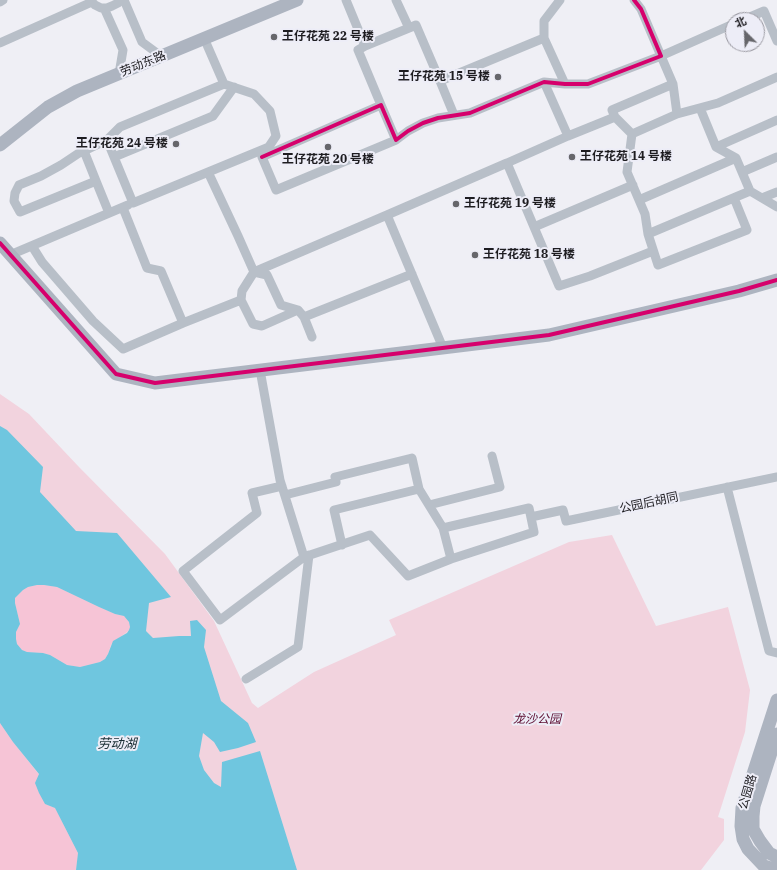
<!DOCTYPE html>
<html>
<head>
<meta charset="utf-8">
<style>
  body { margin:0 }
  #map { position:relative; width:777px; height:870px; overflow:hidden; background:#efeff5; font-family:"IBM Plex Serif","Noto Sans SC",serif }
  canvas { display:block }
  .north { position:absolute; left:725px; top:12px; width:40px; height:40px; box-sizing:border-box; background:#ededf7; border:1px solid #9a99a1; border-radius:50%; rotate:336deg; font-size:11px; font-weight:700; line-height:16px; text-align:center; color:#1d1c20 }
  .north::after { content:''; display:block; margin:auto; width:14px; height:18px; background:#66666b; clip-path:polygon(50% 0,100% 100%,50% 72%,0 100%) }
</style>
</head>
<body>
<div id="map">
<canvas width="777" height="870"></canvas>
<div class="north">北</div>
</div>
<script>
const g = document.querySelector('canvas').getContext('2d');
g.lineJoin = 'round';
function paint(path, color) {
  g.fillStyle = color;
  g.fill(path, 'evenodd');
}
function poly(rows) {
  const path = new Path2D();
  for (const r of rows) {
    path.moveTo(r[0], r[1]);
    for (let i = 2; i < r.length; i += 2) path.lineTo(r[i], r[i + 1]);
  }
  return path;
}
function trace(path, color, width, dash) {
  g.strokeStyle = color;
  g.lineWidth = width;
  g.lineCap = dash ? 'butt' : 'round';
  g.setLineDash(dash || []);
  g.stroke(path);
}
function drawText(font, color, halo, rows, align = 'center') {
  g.font = font + ' "IBM Plex Serif","Noto Sans SC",serif';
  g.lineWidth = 4;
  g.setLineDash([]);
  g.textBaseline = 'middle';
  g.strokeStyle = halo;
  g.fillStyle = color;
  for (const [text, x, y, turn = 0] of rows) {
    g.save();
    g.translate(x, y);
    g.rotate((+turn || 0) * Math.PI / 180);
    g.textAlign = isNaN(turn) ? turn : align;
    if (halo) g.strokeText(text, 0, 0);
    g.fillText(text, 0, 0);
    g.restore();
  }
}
paint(poly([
  [0,394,29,414,79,467,165,554,214,621,252,703,258,708,314,672,396,635,389,620,569,542,612,535,656,626,728,607,750,690,745,732,718,817,724,819,724,840,701,870,0,870]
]), '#f2d3de');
paint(poly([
  [37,585,44,585,57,587,99,607,115,614,124,616,129,622,130,627,129,630,111,644,108,654,105,659,100,662,80,667,67,665,50,655,43,653,27,652,22,650,17,644,16,639,16,632,20,624,15,603,15,598,23,590,28,587],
  [0,723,13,742,39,775,45,804,55,808,78,853,76,870,0,870]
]), '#f6c4d6');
paint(poly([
  [0,426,7,430,43,467,40,492,76,531,117,533,171,597,149,603,146,631,153,638,179,636,191,636,190,621,197,620,206,630,204,647,221,701,248,723,256,742,238,748,220,752,214,742,203,733,199,756,204,770,214,783,221,787,222,762,260,751,297,870,76,870,78,853,55,808,45,804,39,793,35,783,39,774,13,742,0,723],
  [37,585,44,585,57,587,99,607,115,614,124,616,129,622,130,627,129,630,127,633,113,641,108,654,105,659,100,662,80,667,67,665,50,655,43,653,27,652,22,650,17,644,16,639,16,632,20,624,15,603,15,598,23,590,28,587]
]), '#6fc6df');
trace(poly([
  [90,0,95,5,101,8,107,8,112,6,118,3,120,0],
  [124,0,142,42,161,56],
  [346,0,365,46,358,50,381,105],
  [396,0,409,28,416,25,440,81],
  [560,0,544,21,544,38,565,84],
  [0,2,3,0],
  [104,8,123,50,119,74],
  [743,20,764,11,777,41],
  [733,24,661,56,673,84,677,114,718,103,777,77],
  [204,38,224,84,254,94,270,111,276,136,262,157,276,190,396,140],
  [0,43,92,2],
  [365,46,409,28],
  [544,82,568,136,615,117,612,110,673,84],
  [224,84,120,127,107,140,133,203,269,147],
  [700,108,716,147,736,158,750,191,777,207],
  [454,115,440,81,544,38],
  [615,117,632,134,677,114],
  [632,134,627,172,645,214,648,234,658,265,747,230,734,198],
  [716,147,777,120],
  [84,151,96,181,20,212,14,201,15,193,19,185,41,176,61,165,79,153,84,151,107,140],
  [114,157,213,116,234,87],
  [262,157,381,105,396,140,408,131,423,123,438,118,470,113,544,82,565,84,588,84,661,56,641,9,634,0],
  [208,172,238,236,254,272,267,275,281,305,298,310,304,317,312,337],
  [742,172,777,157],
  [96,181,109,213],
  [633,185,534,227,559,286,590,276,653,251],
  [762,198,777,192],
  [639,200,736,158],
  [123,208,147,268,161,271,183,323,241,300],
  [387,215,507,163],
  [534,227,507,163,568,136],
  [648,234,750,191],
  [32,246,42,262,93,321,123,349,183,323],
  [10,255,128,205],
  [298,310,262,326,253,324,241,300,242,291,254,272,387,215,443,348],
  [304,317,412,274],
  [260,370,280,480,304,557,370,535,408,576,451,559],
  [282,486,252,493,257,513,183,571,220,620,304,557],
  [727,487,769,651,777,653],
  [285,495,336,482,335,477,412,458,419,489],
  [429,505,500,487,492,456],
  [531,517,563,510,566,521,777,477],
  [342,545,334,510,419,489,443,528,451,559,534,532,529,508,443,528],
  [246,679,298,647,309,555]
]), '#b8bfc8', 9);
trace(poly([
  [0,145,48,107,77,91,297,0],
  [0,243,116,374,155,383,549,335,739,291,777,280],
  [777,734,754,806,753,816,753,829,760,841,769,853,777,857],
  [777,870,764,866,748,849,743,839,741,826,742,808,777,700]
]), '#adb4c0', 13);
trace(poly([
  [262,157,381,105,396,140,408,131,423,123,438,118,470,113,544,82,565,84,588,84,661,56,641,9,634,0],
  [0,243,116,374,155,383,549,335,739,291,777,280]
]), '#d6006c', 4);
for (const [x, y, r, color] of [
  [274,37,4,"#66666b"],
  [498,77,4,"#66666b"],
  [176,144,4,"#66666b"],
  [328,147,4,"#66666b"],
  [572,157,4,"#66666b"],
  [456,204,4,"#66666b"],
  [475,255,4,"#66666b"]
]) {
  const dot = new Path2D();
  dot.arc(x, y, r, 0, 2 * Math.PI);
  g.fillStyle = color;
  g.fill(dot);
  trace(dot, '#ededf7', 1.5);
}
drawText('bold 12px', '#1d1c20', '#ededf7', [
  ["王仔花苑 22 号楼",282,37],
  ["王仔花苑 15 号楼",490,77,"right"],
  ["王仔花苑 24 号楼",168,144,"right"],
  ["王仔花苑 14 号楼",580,157],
  ["王仔花苑 20 号楼",328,160,"center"],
  ["王仔花苑 19 号楼",464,204],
  ["王仔花苑 18 号楼",483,255]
], 'left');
drawText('12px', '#1d1c20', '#ededf7', [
  ["劳动东路",143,64,-22],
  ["公园后胡同",649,503,-12],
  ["公园路",748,792,-74]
]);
drawText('italic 12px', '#5d0d31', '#ededf7', [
  ["龙沙公园",537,720]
]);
drawText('italic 13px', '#1a2f35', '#ededf7', [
  ["劳动湖",117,744]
]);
</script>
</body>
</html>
